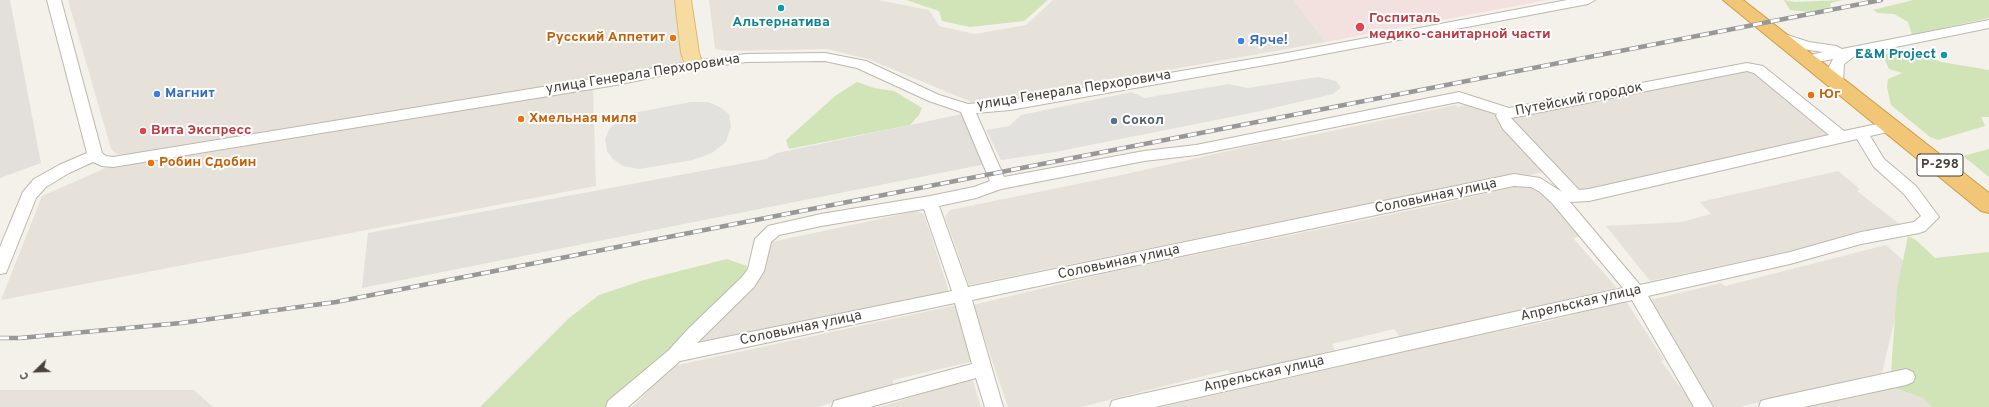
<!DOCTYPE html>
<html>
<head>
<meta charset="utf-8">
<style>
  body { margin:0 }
  #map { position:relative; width:1989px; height:407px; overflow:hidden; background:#f4f1ea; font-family:Overpass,sans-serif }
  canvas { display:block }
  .north { position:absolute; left:16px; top:351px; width:40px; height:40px; -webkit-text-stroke:3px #fff; paint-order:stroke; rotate:247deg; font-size:11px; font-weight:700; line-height:16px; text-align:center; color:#474139 }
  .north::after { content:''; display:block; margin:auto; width:14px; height:18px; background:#474139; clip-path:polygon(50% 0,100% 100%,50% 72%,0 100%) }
</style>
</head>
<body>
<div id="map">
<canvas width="1989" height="407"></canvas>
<div class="north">С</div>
</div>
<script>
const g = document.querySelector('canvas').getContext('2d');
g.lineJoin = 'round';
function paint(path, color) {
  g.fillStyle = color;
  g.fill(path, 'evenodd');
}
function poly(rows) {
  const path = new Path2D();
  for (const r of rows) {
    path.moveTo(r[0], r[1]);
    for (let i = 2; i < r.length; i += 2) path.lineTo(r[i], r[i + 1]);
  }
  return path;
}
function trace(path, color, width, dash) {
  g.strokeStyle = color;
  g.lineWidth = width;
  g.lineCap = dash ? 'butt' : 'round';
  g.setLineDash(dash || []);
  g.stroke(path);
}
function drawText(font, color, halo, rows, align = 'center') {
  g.font = font + ' Overpass,sans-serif';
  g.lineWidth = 4;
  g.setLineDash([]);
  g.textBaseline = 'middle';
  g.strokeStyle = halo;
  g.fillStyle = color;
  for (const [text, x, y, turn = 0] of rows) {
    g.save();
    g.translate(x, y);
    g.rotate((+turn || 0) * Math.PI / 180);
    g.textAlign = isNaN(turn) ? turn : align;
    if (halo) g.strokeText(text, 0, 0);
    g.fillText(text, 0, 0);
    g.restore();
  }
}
paint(poly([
  [68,0,678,0,685,55,681,62,669,67,127,155,117,154,111,149],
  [709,0,878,0,929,10,939,26,975,34,1026,25,1053,0,1294,0,1326,42,976,104,868,59,827,49,727,51,715,49],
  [1747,69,1757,72,1822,127,1830,137,1592,190,1580,190,1570,188,1509,117],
  [593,87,596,186,1,300,42,196,108,167],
  [1473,103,1493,112,1548,171,1522,177,1517,173,969,285,945,217,950,210,1126,174,1281,139,1283,141,1456,105,1458,107],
  [1838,171,1860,189,1857,191,1901,225,1879,232,1650,281,1606,226,1681,222,1711,214,1700,202],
  [1527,184,1538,189,1581,236,1573,238,1617,288,1400,337,1394,329,1332,344,1335,350,1231,375,1228,370,1081,407,1008,407,973,305,1111,272,1427,207],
  [917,211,924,214,949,292,836,316,835,314,703,345,699,334,751,283,767,243],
  [1886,245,1908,265,1882,373,1739,407,1714,407,1650,300,1721,283,1725,286],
  [1626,301,1664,360,1661,361,1695,407,1161,407,1344,366,1411,349,1545,322],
  [957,305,973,357,970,362,893,380,894,386,817,407,632,407,673,366],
  [969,379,973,381,981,407,880,407],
  [1924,380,1949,407,1800,407],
  [0,390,194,390,213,407,0,407]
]), '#e7e2d9');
paint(poly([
  [0,0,10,0,41,163,0,178],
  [962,114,986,164,362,288,368,233,766,159,777,153]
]), '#e3e0db');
paint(poly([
  [1294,0,1547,0,1326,42]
]), '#f3e1df');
paint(poly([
  [906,0,1048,0,1024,21,970,27,942,21,939,11],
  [1784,0,1795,2,1842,0,1831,3,1830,8,1809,12,1790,10],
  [1913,0,1989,0,1989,18,1912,35,1908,22,1894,14,1878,13,1873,10],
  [1913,50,1941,62,1989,70,1989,117,1981,117,1985,126,1938,140,1930,137,1891,105,1887,87,1888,79,1902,73,1889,69,1883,56,1889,53],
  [857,82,874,88,894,91,922,108,919,115,910,125,789,149,786,140,835,96],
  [1989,149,1989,177,1963,156],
  [1908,236,1916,240,1935,258,1989,252,1989,407,1932,407,1923,398,1890,386,1897,289],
  [727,259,747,266,744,281,609,407,480,407,569,318,599,295,644,280]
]), '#d0e4b7');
paint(poly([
  [1318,77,1336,81,1341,88,1333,94,1256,112,1055,152,1001,160,986,130,1009,126,1021,115,1132,92,1144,98,1229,84,1248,88],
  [691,102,708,102,720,107,729,114,731,126,726,142,712,153,693,160,639,169,623,166,613,159,607,151,605,139,610,128,621,118,633,113]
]), '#e3e1de');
const minor = poly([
  [47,0,61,0,102,153,106,156,113,157,616,75,694,61,746,54,825,53,866,61,939,95,968,104,1010,100,1282,54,1567,0,1595,0,1588,4,1282,62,1010,110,976,113,1004,177,1144,151,1196,145,1459,92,1509,108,1747,63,1763,66,1844,131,1891,121,1896,122,1898,126,1896,130,1870,136,1884,159,1916,186,1939,217,1925,231,1919,233,1861,244,1790,264,1648,296,1713,407,1694,407,1632,300,1155,407,1110,407,1112,401,1119,399,1623,288,1552,203,1540,192,1531,187,1514,186,972,300,1003,407,985,407,976,378,870,407,832,407,834,401,841,399,972,364,955,303,680,361,628,407,606,407,608,401,669,350,688,329,742,277,748,269,755,239,768,226,821,214,930,196,974,187,990,181,961,112,929,101,857,68,825,61,746,62,694,69,616,85,113,167,102,166,93,162,69,173,46,187,36,198,6,273,0,274,0,247,23,192,34,179,59,165,87,153,47,0],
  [1747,71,1754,73,1829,135,1589,189,1579,190,1511,118,1747,71],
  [1458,102,1497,114,1496,116,1503,129,1562,192,1540,178,1514,174,968,287,939,206,976,198,1001,189,1144,161,1196,155,1458,102],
  [1857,139,1874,167,1904,194,1921,216,1914,222,1861,232,1790,252,1640,285,1570,202,1589,201,1857,139],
  [924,209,952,291,697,343,754,287,764,271,771,242,779,235,821,226,924,209],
  [1989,20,1989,28,1856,55,1844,64,1843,83,1841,86,1836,88,1831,86,1829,83,1829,67,1833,59,1807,64,1802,63,1800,60,1802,57,1823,52,1802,49,1773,39,1771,36,1773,33,1778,32,1809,42,1836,46,1842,49,1989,20],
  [1906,369,1913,372,1915,377,1913,382,1906,385,1804,407,1759,407,1761,401,1768,399,1906,369]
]);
const major = poly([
  [675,0,691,0,699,53,703,65,700,69,694,71,688,69,685,65,681,53,675,0]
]);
const highway = poly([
  [1723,0,1743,0,1989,193,1989,213,1981,211,1723,0]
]);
trace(minor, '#beb8ad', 2);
trace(major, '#dab972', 2);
trace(highway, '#d09c47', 2);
paint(minor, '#fff');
paint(major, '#f6dca1');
paint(highway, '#f1c777');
const rail = poly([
  [0,338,20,338,181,323,336,302,1881,0]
]);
trace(rail, '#989898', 4.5);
trace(rail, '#fff', 3, [9]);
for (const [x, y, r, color] of [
  [781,8,4,"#0f9aa8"],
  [1360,27,5,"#e0444e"],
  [673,38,4,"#e8710a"],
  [1241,41,4,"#3f7fe0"],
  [1944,55,4,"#0f9aa8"],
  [157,94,4,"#3f7fe0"],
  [1811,95,4,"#e8710a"],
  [521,119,4,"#e8710a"],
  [1114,121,4,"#5c6f8a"],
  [143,131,4,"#e0444e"],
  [151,163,4,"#e8710a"]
]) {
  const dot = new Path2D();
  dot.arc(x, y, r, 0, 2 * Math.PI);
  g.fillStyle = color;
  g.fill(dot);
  trace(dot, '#fff', 1.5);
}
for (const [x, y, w] of [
  [1940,165,46]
]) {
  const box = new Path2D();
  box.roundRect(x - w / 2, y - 11, w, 22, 3);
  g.fillStyle = '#fff';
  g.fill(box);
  trace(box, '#474139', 1);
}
drawText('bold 13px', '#474139', null, [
  ["Р-298",1940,165]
]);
drawText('bold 14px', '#be3a42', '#fff', [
  ["Госпиталь",1369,19],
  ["медико-санитарной части",1369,35],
  ["Вита Экспресс",151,131]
], 'left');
drawText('bold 14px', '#0d838f', '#fff', [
  ["Альтернатива",781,23],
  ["E&M Project",1936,55,"right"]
]);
drawText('bold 14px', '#c56008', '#fff', [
  ["Русский Аппетит",665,38,"right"],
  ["Юг",1819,95],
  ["Хмельная миля",529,119],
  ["Робин Сдобин",159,163]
], 'left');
drawText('bold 14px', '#366cbe', '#fff', [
  ["Ярче!",1249,41],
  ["Магнит",165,94]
], 'left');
drawText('14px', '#474139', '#fff', [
  ["улица Генерала Перхоровича",643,75,-9],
  ["улица Генерала Перхоровича",1074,91,-9],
  ["Путейский городок",1579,100,-11],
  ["Соловьиная улица",1436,197,-12],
  ["Соловьиная улица",1119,263,-12],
  ["Апрельская улица",1581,304,-13],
  ["Соловьиная улица",801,329,-12],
  ["Апрельская улица",1264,375,-13]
]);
drawText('bold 14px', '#4e5e75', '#fff', [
  ["Сокол",1122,121]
], 'left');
</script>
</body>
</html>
